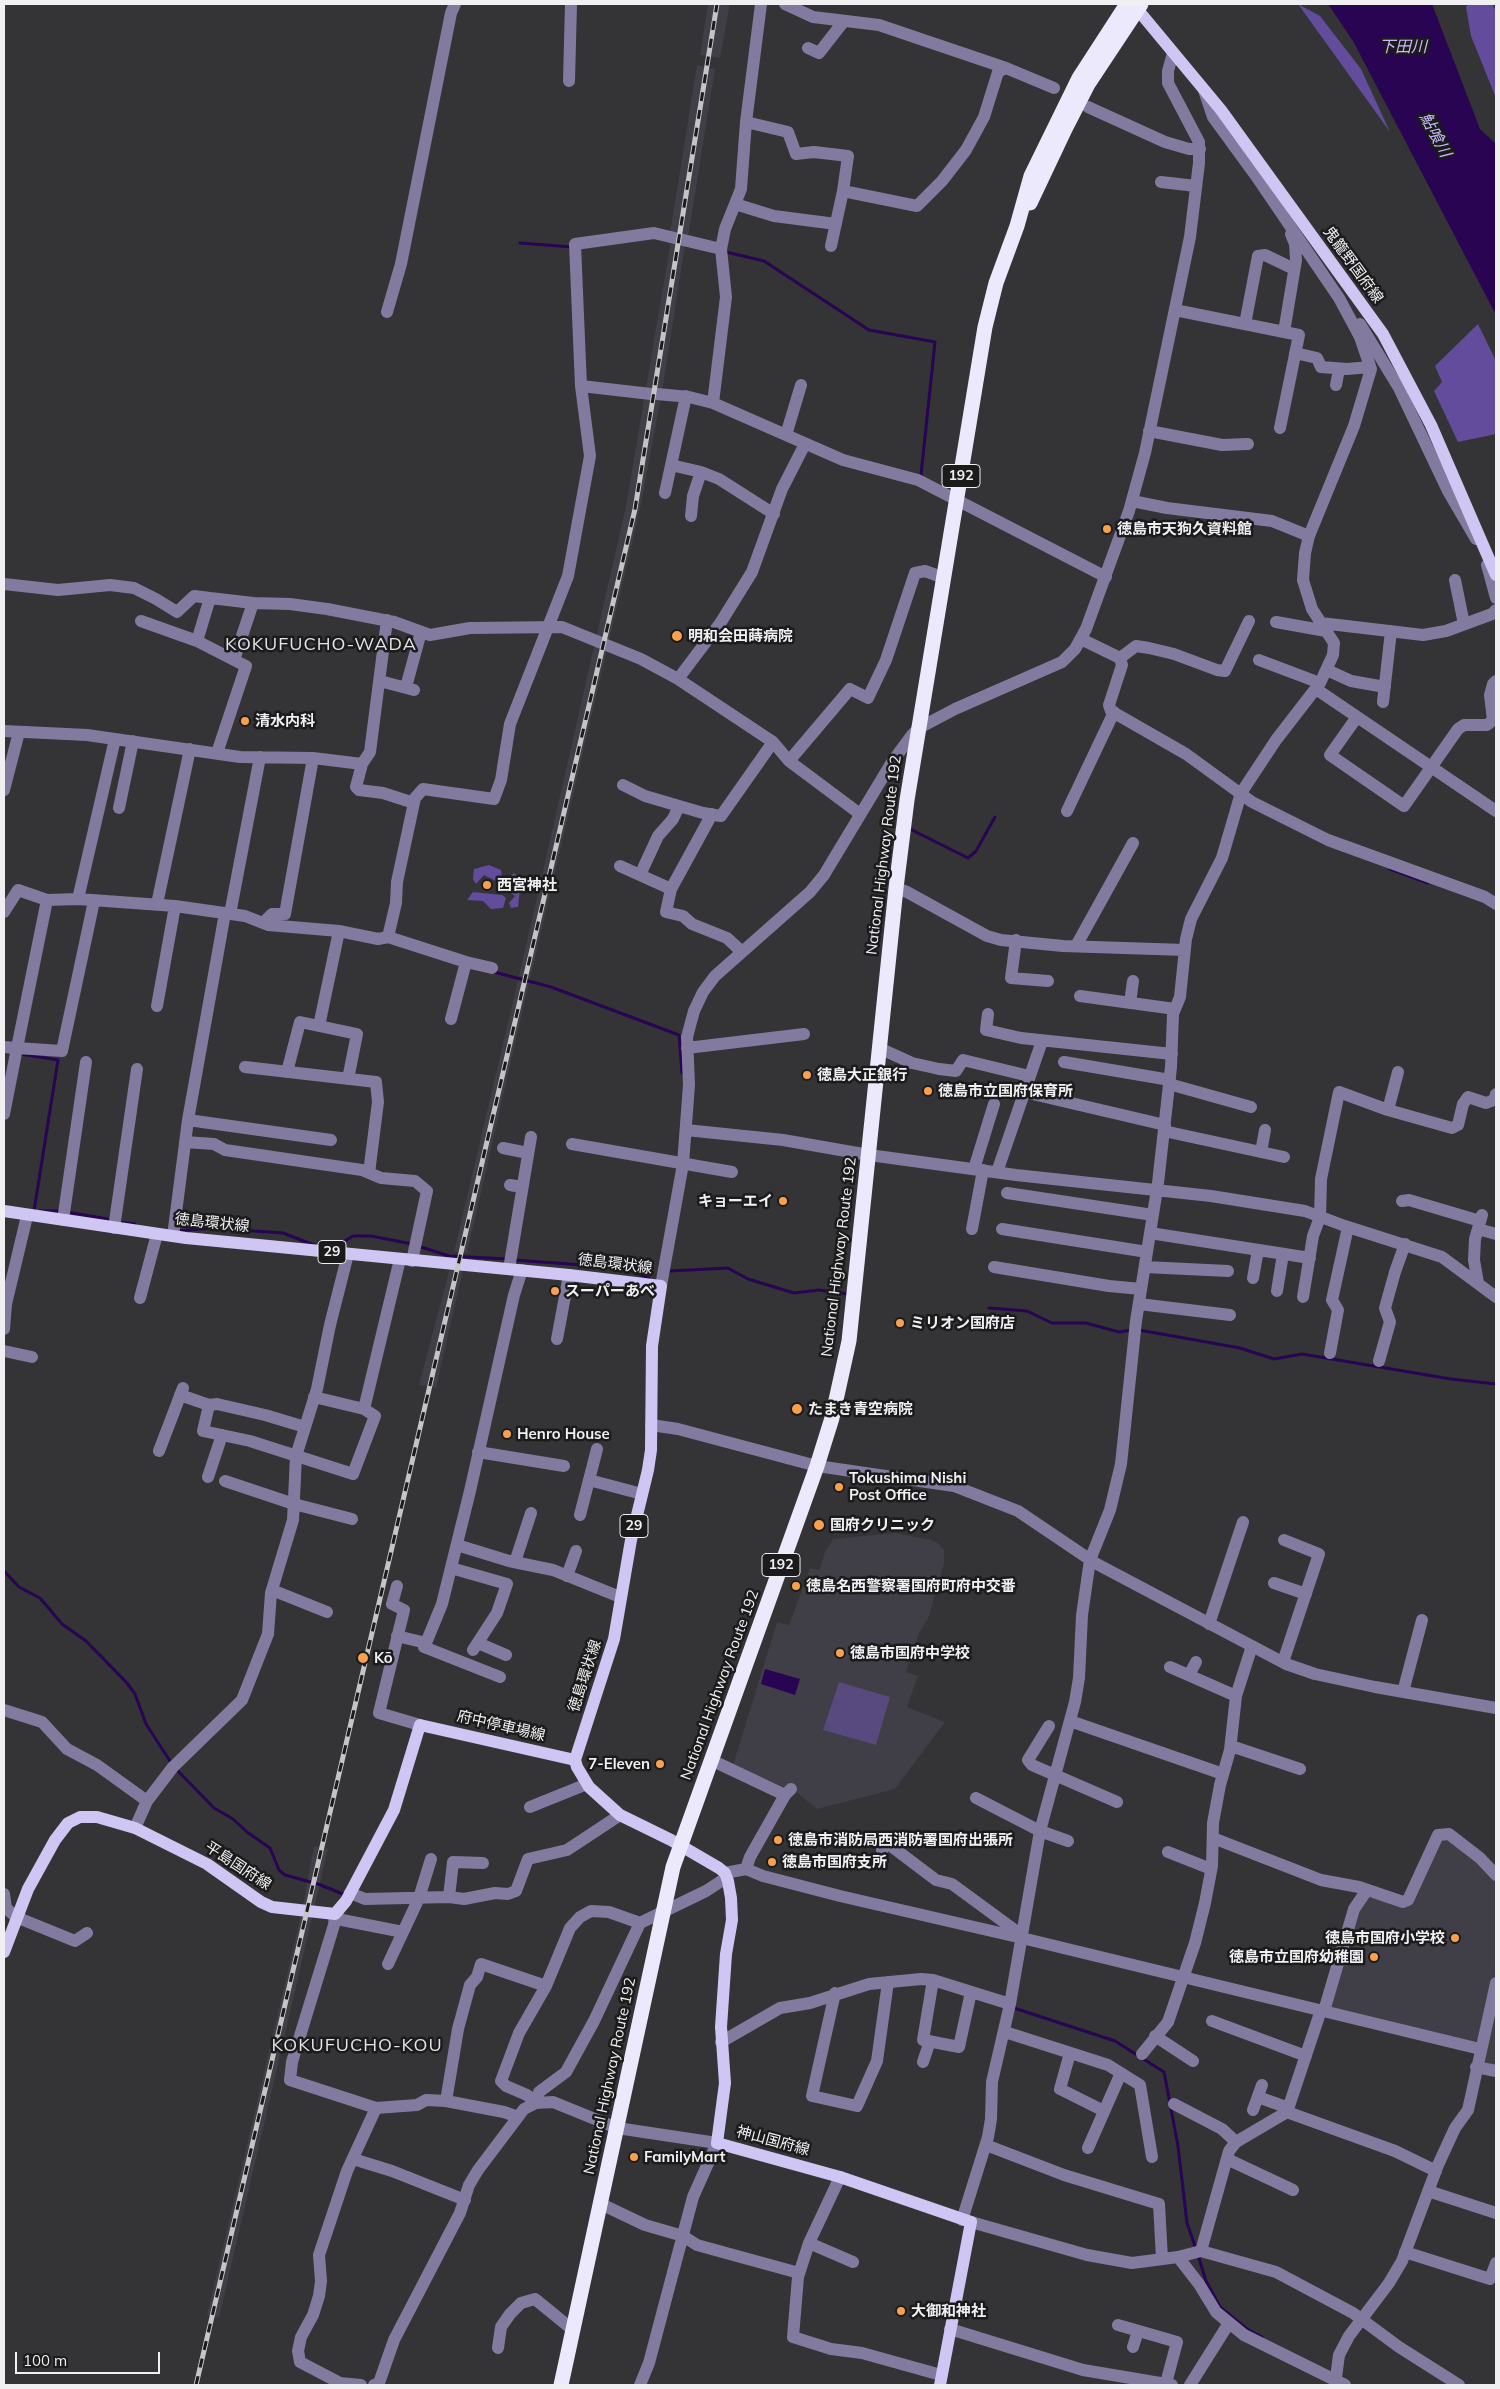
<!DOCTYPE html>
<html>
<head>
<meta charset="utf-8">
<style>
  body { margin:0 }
  #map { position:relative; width:1500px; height:2389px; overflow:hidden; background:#343336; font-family:Mulish,sans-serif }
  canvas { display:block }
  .frame { position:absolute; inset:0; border:5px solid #f0f0f2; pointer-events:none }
  .scale { position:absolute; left:15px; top:2352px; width:145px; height:22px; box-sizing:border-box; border:2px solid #f0f0f2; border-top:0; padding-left:6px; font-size:15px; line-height:18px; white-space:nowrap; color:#f0f0f2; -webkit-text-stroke:4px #1b1b1c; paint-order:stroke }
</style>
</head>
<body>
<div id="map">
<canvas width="1500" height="2389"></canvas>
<div class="frame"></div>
<div class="scale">100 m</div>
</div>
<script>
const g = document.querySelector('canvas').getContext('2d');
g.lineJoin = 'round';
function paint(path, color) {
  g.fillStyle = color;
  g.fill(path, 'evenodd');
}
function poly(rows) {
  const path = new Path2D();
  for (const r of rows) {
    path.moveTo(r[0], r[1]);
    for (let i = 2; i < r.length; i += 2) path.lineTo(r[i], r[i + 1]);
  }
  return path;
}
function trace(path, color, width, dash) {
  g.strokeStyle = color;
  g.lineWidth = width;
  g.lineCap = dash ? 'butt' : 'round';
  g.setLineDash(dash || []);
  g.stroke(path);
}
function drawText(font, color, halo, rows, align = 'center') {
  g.font = font + ' Mulish,"Noto Sans JP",sans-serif';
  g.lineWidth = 5;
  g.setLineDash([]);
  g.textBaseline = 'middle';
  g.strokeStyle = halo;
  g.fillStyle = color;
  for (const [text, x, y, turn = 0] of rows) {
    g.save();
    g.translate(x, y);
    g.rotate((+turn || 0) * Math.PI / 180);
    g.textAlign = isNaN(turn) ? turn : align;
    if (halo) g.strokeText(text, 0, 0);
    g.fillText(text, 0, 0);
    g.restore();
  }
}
paint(poly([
  [708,4,730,4,720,58,700,55],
  [697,65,715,69,688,238,670,233],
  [671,240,685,245,662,392,641,504,530,979,519,976,626,506],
  [518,980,529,983,467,1253,454,1252],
  [452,1260,465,1261,436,1388,419,1385],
  [895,1533,931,1540,937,1542,944,1550,944,1564,928,1619,919,1633,906,1672,918,1676,907,1707,945,1722,895,1789,817,1809,796,1792,733,1765,777,1622,789,1625,810,1568,819,1570,825,1552,833,1539],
  [1439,1840,1450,1840,1496,1879,1496,1969,1479,2040,1470,2043,1330,2008,1356,1913,1364,1900,1372,1897,1402,1906],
  [314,1846,328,1849,219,2318,207,2315,302,1911],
  [1496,1996,1496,2067,1480,2064]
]), '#403e46');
paint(poly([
  [839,1682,890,1697,876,1745,823,1730]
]), '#58497e');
paint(poly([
  [1298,4,1320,16,1361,69,1390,132],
  [1468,4,1492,4,1496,11,1496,98,1471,36,1466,7],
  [1478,324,1496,361,1496,434,1458,442,1434,391,1442,382,1435,366],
  [489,865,501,870,502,879,496,881,484,875,476,884,473,879,474,869],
  [514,873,521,880,518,907,511,908,509,903,515,896,504,888,503,884],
  [473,892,502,895,506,898,503,908,491,909,483,901,467,900]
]), '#644c9c');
paint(poly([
  [1328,4,1432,4,1480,129,1496,144,1496,315,1353,41],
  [765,1669,800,1679,795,1695,761,1684]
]), '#280453');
trace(poly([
  [520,243,572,247],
  [726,252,764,261,869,330,935,342,921,475],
  [912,830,968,858,976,851,995,817],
  [1390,869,1428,883],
  [494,972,551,987,679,1035,682,1073],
  [21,1054,58,1060,34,1211],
  [40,1211,61,1211],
  [67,1212,113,1220],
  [119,1222,135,1224],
  [178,1231,212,1228,283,1233,314,1245],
  [418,1246,449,1256,508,1259],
  [335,1247,353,1236,371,1236,412,1244],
  [514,1260,625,1268,649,1278],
  [670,1271,728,1268,748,1279,794,1293,819,1290,847,1294],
  [989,1308,1027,1311,1052,1323,1086,1323,1119,1332,1132,1330],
  [1139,1330,1240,1348,1274,1359,1302,1354,1451,1379,1496,1384],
  [4,1571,19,1587,40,1598,62,1624,86,1641,127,1683,135,1694,146,1724,172,1764],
  [176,1769,214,1808,233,1819,247,1832,270,1848,279,1870,285,1875,318,1884,343,1894],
  [1014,2008,1115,2041,1164,2072,1178,2146,1187,2223,1196,2249],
  [1198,2255,1206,2281,1220,2307,1247,2329,1262,2337]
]), '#280453', 3);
trace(poly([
  [785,4,813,17,879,25,1006,68],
  [808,48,819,53,844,21],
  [569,81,571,4],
  [1088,107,1165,142,1189,149,1200,149],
  [746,122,788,132,796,154,814,152,848,156,843,191,831,246],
  [1161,182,1196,186],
  [843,191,917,206,942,181,966,150,984,117,998,72,1006,68,1054,88],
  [735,204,774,216,836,224],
  [1175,310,1299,335,1280,428],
  [387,312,401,264,451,13,455,4],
  [1245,324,1258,256,1265,255,1294,269],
  [1360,324,1399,388,1448,491,1476,539],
  [1284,332,1296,260,1295,244,1291,234],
  [1295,353,1317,358,1321,367,1347,369,1370,367],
  [1336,385,1339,369],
  [581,386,575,244,654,233,721,249],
  [657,394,689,397,713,403,843,460,918,480,1106,577],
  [713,403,726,297,721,249,725,229,741,189,746,122,761,4],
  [1149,431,1222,445,1248,444],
  [786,435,801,385],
  [671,465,701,472,693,496,691,516],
  [701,472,719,479,774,514],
  [665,493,686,396],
  [1132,501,1167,508,1272,521,1309,536],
  [1487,565,1496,598],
  [1455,580,1464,624],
  [4,584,58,590,110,585,134,588,156,599,177,612,194,596,210,598],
  [253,603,290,604,327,609,394,622,430,635,470,628,562,627,641,659,678,679,773,742,789,761,860,814],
  [141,621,197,641],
  [1276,622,1326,631],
  [1321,623,1423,635,1446,631,1492,614,1496,610],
  [1081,639,1120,658,1122,665,1109,705,1111,711,1186,754,1252,802,1328,840,1485,897,1496,904],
  [1120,658,1136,646,1149,648,1174,654,1217,670,1225,671,1249,621],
  [1259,660,1320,683],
  [1327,670,1351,681,1385,687],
  [678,679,721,622,752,572,782,489,805,444],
  [380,681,414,690],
  [406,687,421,632],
  [1316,689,1496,811],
  [1383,702,1391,631],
  [1357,717,1330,755,1404,806,1458,729,1464,725,1487,725,1493,720,1490,695,1493,684,1496,681],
  [4,731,87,735,240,757,313,758,285,914,272,914,263,923],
  [217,753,246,666,234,660,253,603,210,598,197,641,234,660],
  [313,758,362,764,356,787,359,790,383,793,414,803],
  [789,761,850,689,868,698,886,660,915,573,925,571,944,578],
  [362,764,370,752,387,620],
  [623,785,645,796,703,813,721,816,773,742],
  [4,790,19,732],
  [119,808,133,741],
  [1067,811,1114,712],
  [712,814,671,889,666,912,683,916,692,924,727,938,742,952],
  [620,866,671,889],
  [640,875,658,836,673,819,679,806],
  [896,888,907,892,987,936,1001,940,1063,946,1185,950],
  [78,899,175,906,245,916,268,925,339,931,378,939,388,937,466,962,451,1019],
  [47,900,17,1048,62,1051,94,901],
  [157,904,190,749],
  [4,912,18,890,47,900,78,899,115,739],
  [230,914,260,757],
  [388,937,396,903,397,882,415,798,423,789,494,799,501,780,510,724,568,576,590,456,581,386,651,394],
  [1016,940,1011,978,1048,981],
  [1076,946,1133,843],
  [466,962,492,968],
  [1080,996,1175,1009],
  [1130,1003,1133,981],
  [157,1006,175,906],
  [988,1014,986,1030,1021,1038,1172,1054],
  [319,1026,339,931],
  [4,1047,17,1048,4,1114],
  [687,1048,804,1034],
  [879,1048,912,1063,939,1069,956,1071,963,1060,1029,1076],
  [1064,1062,1170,1080],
  [245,1067,376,1082,378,1102,369,1173],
  [287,1072,300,1022,357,1034,348,1079],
  [1169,1084,1251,1107],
  [1024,1092,1165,1125],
  [1388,1110,1398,1072],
  [188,1120,331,1140],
  [686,1130,783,1140,869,1155,1016,1175,1211,1196,1305,1211,1345,1226,1442,1257,1496,1297],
  [1164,1131,1284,1157],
  [185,1142,214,1144,225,1150,362,1170,381,1178,415,1181,427,1191,412,1261],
  [572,1144,732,1172],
  [503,1148,528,1153],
  [1261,1152,1265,1130],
  [974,1169,994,1104],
  [997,1172,1042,1041],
  [510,1185,522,1187],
  [1007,1193,1153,1215],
  [1402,1201,1409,1200,1480,1221],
  [63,1220,86,1062],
  [114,1228,137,1069],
  [972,1229,983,1170],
  [1002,1229,1147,1252],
  [1478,1229,1496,1234],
  [1150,1233,1310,1258],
  [173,1236,188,1120,225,913],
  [994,1267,1109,1286,1141,1289],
  [1145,1267,1228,1271],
  [509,1269,531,1137],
  [1253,1278,1258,1250],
  [1478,1283,1474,1260,1475,1239,1482,1215],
  [661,1286,683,1164,689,1085,687,1037,694,1011,703,992,715,976,810,892,824,875,892,762,912,735,919,728,955,709,1062,662,1075,649,1086,629,1129,511,1145,453,1190,237,1199,163,1199,142,1168,83,1168,71,1173,53],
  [1277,1291,1283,1254],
  [1303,1297,1313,1236,1320,1217,1321,1179,1339,1092,1388,1110,1452,1128,1458,1125,1463,1104,1468,1097,1486,1103,1494,1100,1496,1094],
  [140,1298,157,1234],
  [1139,1304,1230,1315],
  [4,1329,6,1304,27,1216],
  [557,1339,569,1275],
  [4,1351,32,1357],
  [1330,1353,1338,1310,1332,1300,1348,1227],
  [1379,1361,1390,1322,1385,1308,1395,1272,1405,1244],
  [180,1395,209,1405,217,1404,265,1415,305,1427],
  [314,1397,364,1409,400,1259],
  [209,1405,203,1431,250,1441,353,1474,375,1416,364,1409],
  [651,1425,678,1429,817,1466,954,1486,1018,1511,1095,1563,1286,1664,1315,1674,1375,1687,1496,1708],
  [159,1451,183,1388],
  [478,1452,564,1466],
  [208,1477,222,1435],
  [589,1480,642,1494],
  [225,1481,294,1504,352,1519],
  [580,1515,597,1449],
  [457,1545,509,1561,553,1570,620,1597],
  [515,1562,531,1513],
  [451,1568,507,1584,497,1613,473,1650],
  [567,1576,576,1551],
  [1274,1583,1306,1594],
  [397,1586,392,1604,404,1610,379,1713,420,1725],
  [272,1590,327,1612],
  [1209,1624,1243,1522],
  [397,1636,426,1643,442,1604,470,1491,514,1295,522,1270],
  [478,1643,506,1655],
  [424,1647,500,1677],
  [1283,1662,1319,1554,1284,1540],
  [1170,1667,1236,1696],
  [1189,1675,1196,1662],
  [1403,1692,1422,1620],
  [4,1710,42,1722,67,1749,97,1765,147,1801],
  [1070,1721,1223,1774],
  [1049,1726,1028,1760,1032,1765,1117,1802],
  [1231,1746,1300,1769],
  [711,1760,785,1795],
  [976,1798,1040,1831,1068,1841],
  [530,1807,587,1784],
  [135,1828,147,1801,173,1767,242,1700,268,1634,271,1593,293,1520,296,1456,317,1389,330,1325,348,1254],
  [1213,1838,1321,1880,1359,1887,1403,1902,1408,1900,1438,1835,1449,1834,1480,1858,1496,1875],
  [882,1850,887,1843,936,1880,952,1884,1012,1928,1022,1938],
  [1168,1852,1211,1869],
  [746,1869,763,1876,840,1896,1022,1938,1480,2049],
  [725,1873,746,1869,750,1857,785,1795,791,1789],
  [350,1893,365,1899,449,1897,464,1899,495,1893,508,1894,516,1891,528,1859,567,1850,620,1815],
  [4,1894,6,1908,16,1917,75,1941,87,1933],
  [449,1897,453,1862,483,1863],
  [335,1914,334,1925,292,2062,290,2080,376,2108,417,2105,426,2100,446,2101,504,2112,518,2117],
  [335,1914,342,1920,403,1932],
  [640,1923,594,2021,566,2072,539,2092,536,2103,527,2095,506,2086,501,2081,519,2033,546,1986,570,1928,580,1917,591,1911,609,1912,640,1923,706,1891,726,1878],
  [388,1964,419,1898,431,1859],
  [933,1980,923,2040,959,2047,971,1992],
  [835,1993,812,2096,857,2106,877,2061,888,1982],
  [1324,2011,1354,1909,1367,1890],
  [1212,2021,1306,2056],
  [1005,2032,1108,2065,1140,2085,1152,2157],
  [1155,2036,1193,2061],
  [721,2042,780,2008,810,2003,869,1984,921,1979,933,1980,1010,2004],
  [1070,2053,1060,2089,1104,2111],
  [1142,2054,1168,2022,1195,1943,1205,1903,1212,1866,1213,1823,1220,1785,1230,1750,1236,1696,1252,1646],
  [923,2062,930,2041],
  [1476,2067,1496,2071],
  [1258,2097,1283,2106,1287,2112,1395,2151,1436,2171],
  [446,2101,458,2029,470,1985,477,1977,481,1964,546,1986],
  [1174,2104,1222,2129,1236,2142],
  [1253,2110,1262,2085],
  [986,2145,1064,2175,1159,2204,1162,2259],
  [1088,2148,1121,2073],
  [353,2159,392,2171,465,2200],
  [1227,2159,1293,2190],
  [840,2177,809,2243,798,2277,793,2337,831,2349,862,2353,941,2375],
  [1428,2191,1496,2213],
  [601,2204,645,2225,683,2236,697,2245,799,2273],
  [962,2220,988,2137,991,2119,992,2082,1010,2004,1040,1831,1075,1702,1079,1678,1082,1615,1090,1560,1110,1510,1121,1464,1136,1321,1158,1183,1171,1067,1173,1014,1180,997,1186,939,1191,919,1222,858,1241,793,1276,740,1320,683,1333,655,1334,643,1312,609,1303,580,1305,553,1309,536,1354,426,1371,369,1360,337,1339,298,1256,176,1213,117,1204,90],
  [971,2222,1087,2255,1132,2263,1178,2257,1199,2284,1216,2312,1244,2335,1345,2385],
  [809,2243,853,2262],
  [1201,2251,1229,2151,1236,2142,1287,2112,1321,2010],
  [1405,2252,1490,2279,1496,2263],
  [1178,2257,1201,2251,1276,2272,1353,2313,1399,2347,1459,2385],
  [1118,2325,1177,2342,1166,2383],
  [950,2329,1083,2370,1172,2385],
  [1133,2347,1138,2331],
  [498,2348,501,2327,510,2314,521,2303,535,2299,573,2330],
  [340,2383,300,2362,298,2351,301,2337,313,2315,319,2296,321,2281,319,2255,347,2171,376,2108],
  [336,2385,340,2383,361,2385],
  [374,2385,379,2383,394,2340,460,2213,469,2185,478,2170,524,2109,536,2103,553,2102,617,2128,717,2143,693,2197,649,2363,640,2385],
  [1190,2385,1229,2323],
  [1335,2385,1339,2355,1349,2336,1389,2283,1402,2261,1438,2165,1455,2128,1468,2110,1496,1983]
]), '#837aa0', 12);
trace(poly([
  [1133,4,1221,110,1383,334,1431,425,1496,575],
  [4,1211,186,1238,569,1275,661,1286,652,1346,651,1450,648,1470,631,1540,614,1639,575,1760,577,1767,589,1787,620,1815,671,1840,719,1868,725,1873,728,1881,731,1898,732,1920,726,1954,721,2027,725,2083,717,2143,840,2177,971,2222,940,2385],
  [4,1952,28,1889,55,1840,68,1823,80,1817,97,1817,135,1828,207,1864,261,1902,272,1907,335,1914,346,1901,394,1810,420,1725,575,1760]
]), '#d0c6f4', 12);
trace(poly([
  [1030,203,1065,129,1088,84,1141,4],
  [561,2385,673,1867,817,1466,832,1418,849,1341,896,888,907,800,985,327,996,283,1017,226,1031,176,1079,78,1127,4]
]), '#ede9fc', 15);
const rail = poly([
  [196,2385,635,509,717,4]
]);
trace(rail, '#c5c5c7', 5);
trace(rail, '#1b1b1c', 3, [9]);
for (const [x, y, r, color] of [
  [1107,529,5,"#f9a04c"],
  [677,636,6,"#f9a04c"],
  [245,721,5,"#f9a04c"],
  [487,885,5,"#f9a04c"],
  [807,1075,5,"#f9a04c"],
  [928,1091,5,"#f9a04c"],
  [783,1201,5,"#f9a04c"],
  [555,1291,5,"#f9a04c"],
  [900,1323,5,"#f9a04c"],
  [797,1409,6,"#f9a04c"],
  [507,1434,5,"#f9a04c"],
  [839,1487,5,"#f9a04c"],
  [819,1525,6,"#f9a04c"],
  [796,1586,5,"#f9a04c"],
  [840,1653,5,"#f9a04c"],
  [363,1658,6,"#f9a04c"],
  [660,1764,5,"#f9a04c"],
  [778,1840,5,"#f9a04c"],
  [772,1862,5,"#f9a04c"],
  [1455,1938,5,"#f9a04c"],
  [1374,1957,5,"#f9a04c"],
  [634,2157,5,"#f9a04c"],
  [901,2311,5,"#f9a04c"]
]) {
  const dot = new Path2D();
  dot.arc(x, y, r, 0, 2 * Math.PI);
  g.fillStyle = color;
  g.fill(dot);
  trace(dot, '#1b1b1c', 2);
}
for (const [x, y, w] of [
  [961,476,38],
  [332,1252,28],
  [634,1526,28],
  [781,1565,38]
]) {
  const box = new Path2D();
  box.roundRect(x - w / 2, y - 11.5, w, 23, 4);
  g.fillStyle = '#1b1b1c';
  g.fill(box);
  trace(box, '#f0f0f2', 1);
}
drawText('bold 14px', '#f0f0f2', null, [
  ["192",961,476],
  ["29",332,1252],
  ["29",634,1526],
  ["192",781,1565]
]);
drawText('15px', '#f0f0f2', '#1b1b1c', [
  ["鬼籠野国府線",1353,265,54],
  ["National Highway Route 192",884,855,-83],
  ["徳島環状線",212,1223,6],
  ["National Highway Route 192",839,1257,-83],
  ["徳島環状線",615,1264,7],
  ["徳島環状線",585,1676,-72],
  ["National Highway Route 192",720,1685,-70],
  ["府中停車場線",501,1726,13],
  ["平島国府線",238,1866,33],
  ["National Highway Route 192",610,2076,-78],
  ["神山国府線",773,2141,15]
]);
drawText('bold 15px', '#f0f0f2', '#1b1b1c', [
  ["徳島市天狗久資料館",1117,529],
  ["明和会田蒔病院",688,636],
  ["清水内科",255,721],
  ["西宮神社",497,885],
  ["徳島大正銀行",817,1075],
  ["徳島市立国府保育所",938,1091],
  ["キョーエイ",773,1201,"right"],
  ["スーパーあべ",565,1291],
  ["ミリオン国府店",910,1323],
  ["たまき青空病院",808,1409],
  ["Henro House",517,1434],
  ["Tokushima Nishi",849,1478],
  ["Post Office",849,1495],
  ["国府クリニック",830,1525],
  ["徳島名西警察署国府町府中交番",806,1586],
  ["徳島市国府中学校",850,1653],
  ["Kō",374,1658],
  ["7-Eleven",650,1764,"right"],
  ["徳島市消防局西消防署国府出張所",788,1840],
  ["徳島市国府支所",782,1862],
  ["徳島市国府小学校",1445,1938,"right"],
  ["徳島市立国府幼稚園",1364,1957,"right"],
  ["FamilyMart",644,2157],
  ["大御和神社",911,2311]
], 'left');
drawText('italic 16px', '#c9b9fb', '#1b1b1c', [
  ["下田川",1403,47],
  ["鮎喰川",1435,135,62]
]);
g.letterSpacing = '1px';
drawText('18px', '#e4e3e7', '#1b1b1c', [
  ["KOKUFUCHO-WADA",321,645],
  ["KOKUFUCHO-KOU",357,2046]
]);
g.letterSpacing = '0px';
</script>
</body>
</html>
